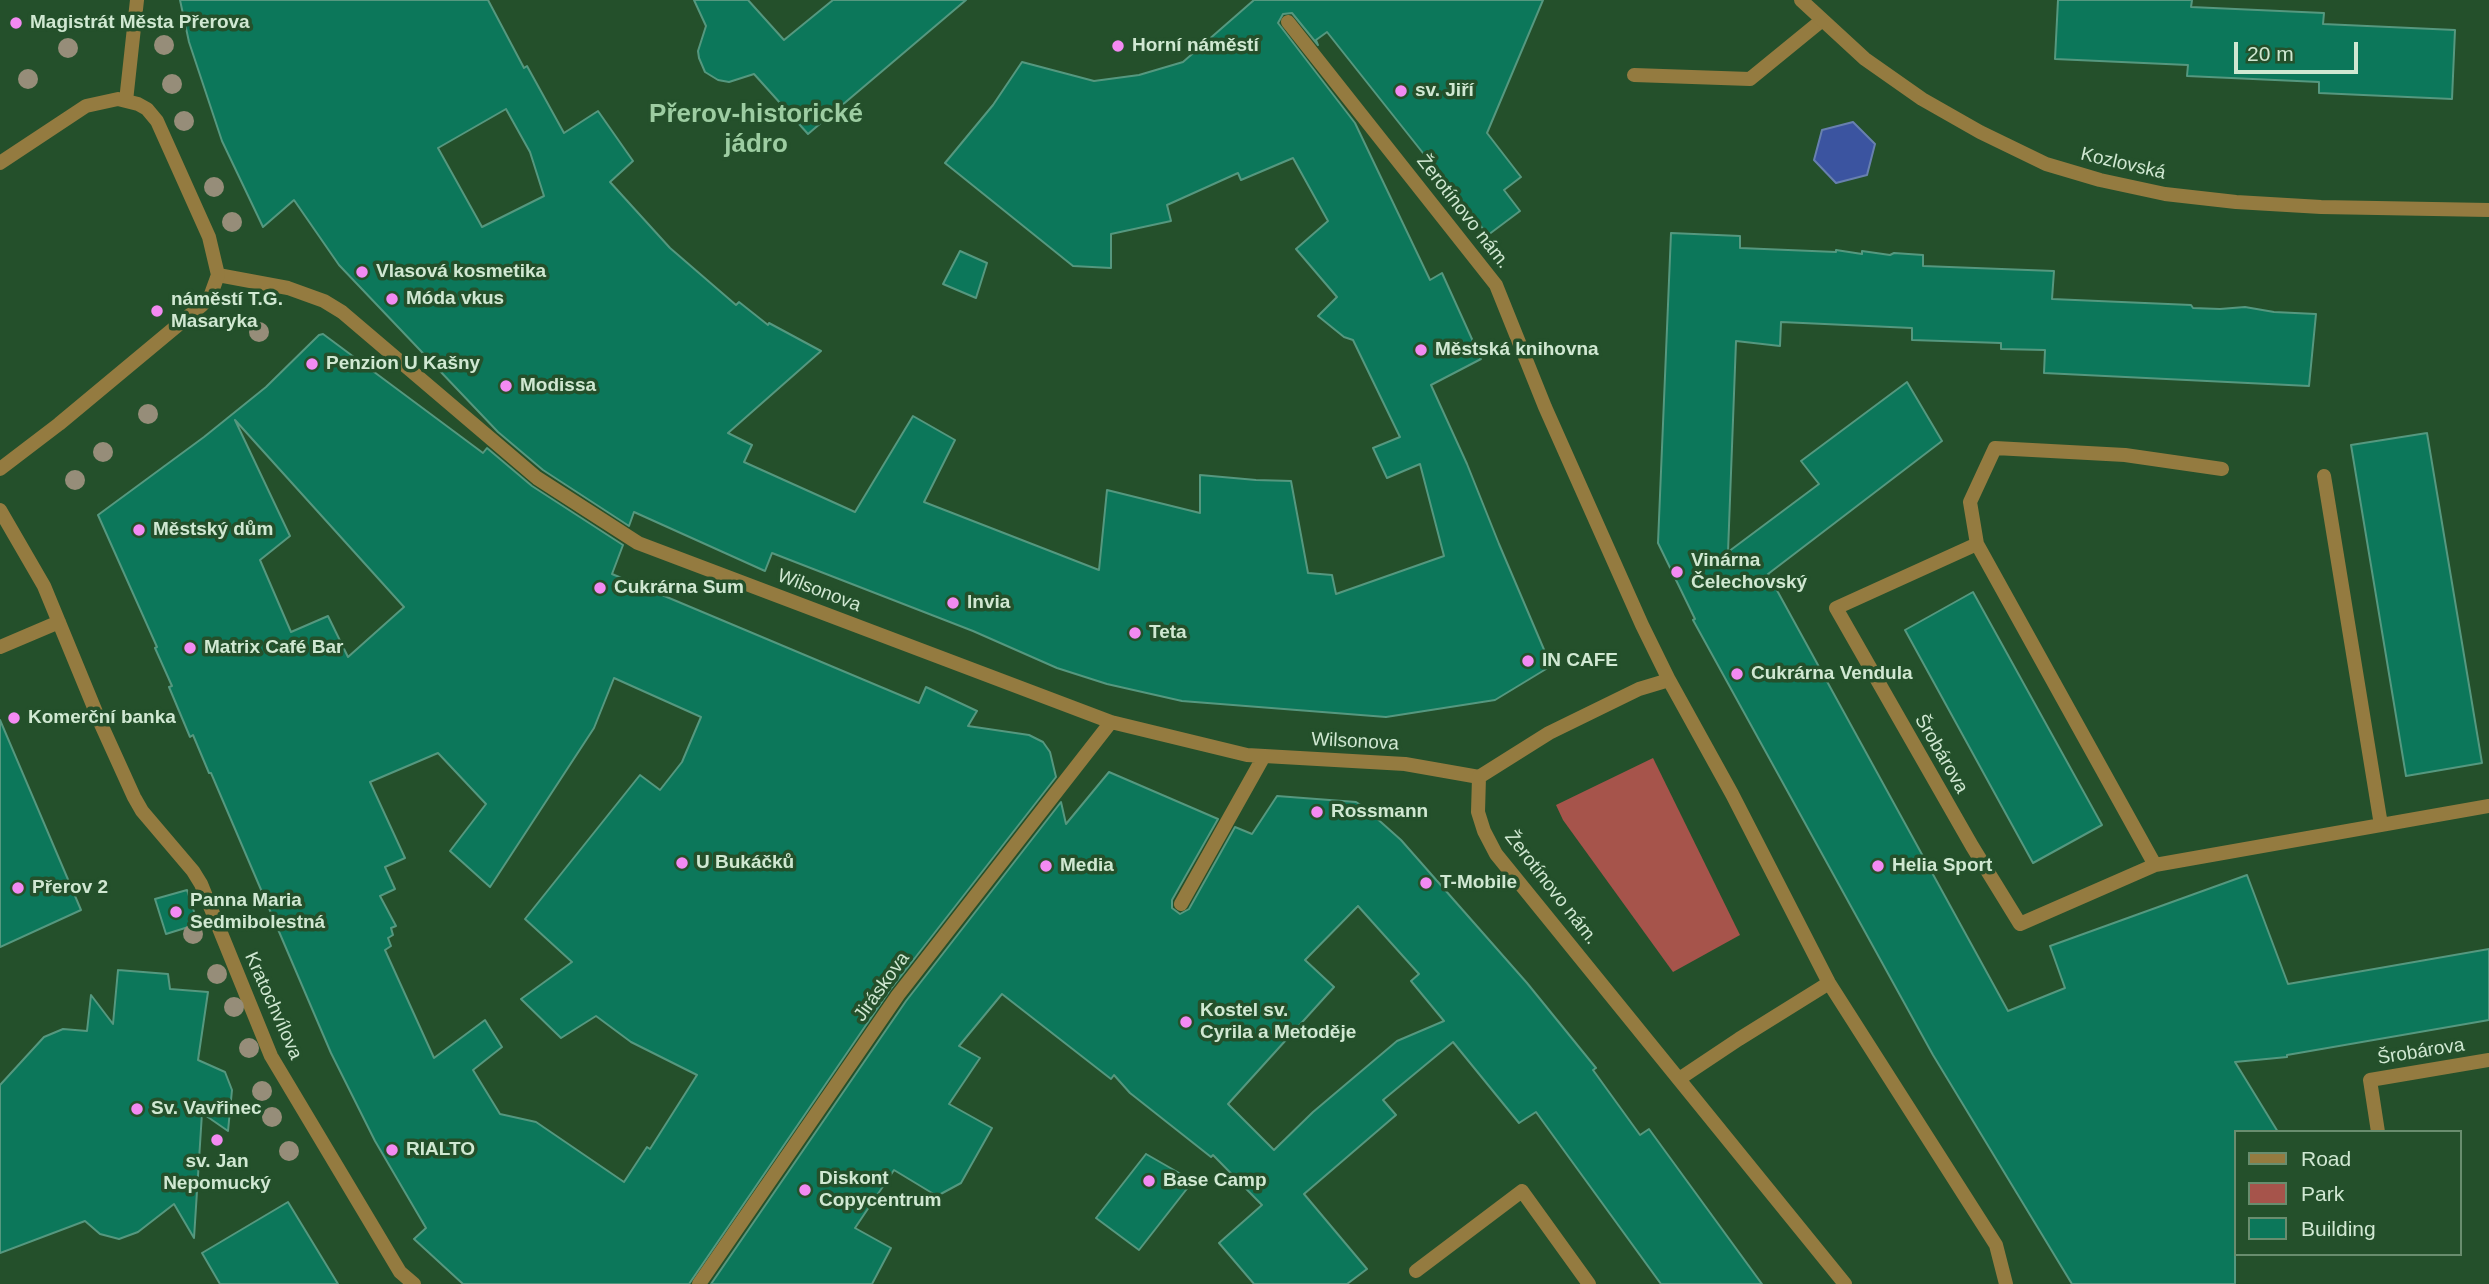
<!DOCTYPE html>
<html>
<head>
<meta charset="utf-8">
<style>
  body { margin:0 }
  #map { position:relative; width:2489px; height:1284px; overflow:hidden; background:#24502b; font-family:Arial,sans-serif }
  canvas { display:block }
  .legend { position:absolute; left:2234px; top:1130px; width:228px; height:126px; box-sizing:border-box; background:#24502b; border:2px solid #698d6e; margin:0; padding:9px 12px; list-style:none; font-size:21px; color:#d0e8d2 }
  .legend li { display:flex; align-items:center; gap:14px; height:35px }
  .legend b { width:35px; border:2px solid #698d6e }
  .scale { position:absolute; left:2234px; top:42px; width:124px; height:32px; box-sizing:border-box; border:4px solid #d0e8d2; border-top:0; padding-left:9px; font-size:21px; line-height:24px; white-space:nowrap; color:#d0e8d2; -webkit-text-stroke:5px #24502b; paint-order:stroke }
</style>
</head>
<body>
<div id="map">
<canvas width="2489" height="1284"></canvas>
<ul class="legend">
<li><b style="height:9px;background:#947b40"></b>Road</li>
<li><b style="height:19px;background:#a6544b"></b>Park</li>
<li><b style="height:19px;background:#0c775a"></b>Building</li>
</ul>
<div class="scale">20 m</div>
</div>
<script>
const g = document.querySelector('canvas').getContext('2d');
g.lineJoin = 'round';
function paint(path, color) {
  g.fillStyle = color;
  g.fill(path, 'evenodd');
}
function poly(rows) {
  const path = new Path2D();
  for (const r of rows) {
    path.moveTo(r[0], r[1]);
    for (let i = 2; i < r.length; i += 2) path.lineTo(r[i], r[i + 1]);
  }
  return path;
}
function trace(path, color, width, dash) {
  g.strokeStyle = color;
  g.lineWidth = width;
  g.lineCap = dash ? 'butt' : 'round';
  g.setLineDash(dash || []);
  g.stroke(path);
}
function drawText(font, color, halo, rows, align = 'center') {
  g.font = font + ' Arial,sans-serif';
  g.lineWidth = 7;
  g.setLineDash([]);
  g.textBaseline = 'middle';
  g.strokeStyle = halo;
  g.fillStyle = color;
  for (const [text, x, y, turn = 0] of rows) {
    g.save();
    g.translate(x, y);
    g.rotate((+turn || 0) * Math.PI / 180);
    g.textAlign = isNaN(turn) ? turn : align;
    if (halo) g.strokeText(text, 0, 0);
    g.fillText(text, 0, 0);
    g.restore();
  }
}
paint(poly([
  [1653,758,1740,935,1673,972,1563,820,1556,805]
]), '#a6544b');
const water = poly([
  [1853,122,1875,144,1867,175,1836,183,1814,160,1822,130,1853,122]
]);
paint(water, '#3b54a0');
trace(water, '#6880af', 2);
const building = poly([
  [180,0,488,0,524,68,527,66,564,133,598,111,633,161,610,182,670,248,736,305,739,302,768,325,769,323,821,351,728,433,752,445,744,462,855,512,913,416,955,440,924,502,1099,570,1107,490,1200,513,1200,475,1256,480,1291,481,1308,573,1332,575,1336,594,1444,556,1420,464,1387,478,1373,448,1400,437,1353,340,1344,337,1318,316,1337,297,1296,249,1328,221,1293,158,1241,180,1238,173,1167,205,1171,221,1111,234,1111,268,1073,266,945,163,993,105,1022,62,1094,81,1139,75,1183,62,1254,0,1543,0,1487,133,1521,177,1504,190,1520,211,1488,235,1327,32,1316,40,1318,45,1292,13,1283,14,1278,23,1355,123,1430,280,1442,273,1481,359,1431,385,1467,464,1499,544,1551,666,1495,700,1386,717,1182,701,1107,684,1057,668,973,631,772,553,765,571,634,512,629,526,543,470,498,432,339,265,294,200,263,227,222,141,189,42,180,0],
  [506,109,530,152,544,196,482,227,438,148,506,109],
  [694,0,748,0,784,40,833,0,966,0,808,134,754,74,729,82,718,80,705,72,699,58,698,51,706,26,694,0],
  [2058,0,2192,0,2191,7,2324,13,2323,24,2455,30,2452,99,2319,93,2319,82,2187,76,2188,65,2055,59,2058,0],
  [1671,233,1740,236,1740,248,1836,252,1836,250,1862,254,1862,251,1890,255,1894,253,1923,255,1923,266,2054,271,2052,299,2191,305,2193,308,2220,309,2245,307,2274,312,2316,314,2309,386,2044,373,2045,350,2001,349,2001,343,1912,340,1912,328,1781,322,1780,346,1736,341,1728,552,1819,484,1801,461,1907,382,1942,441,1768,574,2008,1011,2065,988,2050,946,2247,875,2288,984,2489,949,2489,1020,2287,1055,2287,1057,2235,1062,2278,1132,2235,1132,2235,1284,2072,1284,1933,1055,1693,620,1695,619,1658,543,1671,233],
  [960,251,987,263,976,298,943,284,960,251],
  [323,334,483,453,487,448,532,486,623,545,612,574,919,703,926,687,977,711,968,726,1029,735,1043,742,1050,752,1056,777,890,990,689,1284,463,1284,414,1239,426,1228,375,1141,331,1053,211,773,209,773,193,735,190,737,169,687,172,686,155,648,157,647,98,515,204,437,266,387,319,335,323,334],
  [235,420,404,607,348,657,328,616,291,632,260,560,290,536,235,420],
  [614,678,701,717,682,762,660,790,640,775,525,919,572,962,521,999,561,1038,596,1016,631,1042,697,1075,650,1149,647,1147,624,1182,536,1122,500,1114,473,1070,502,1047,485,1020,434,1058,385,950,391,946,388,938,393,935,391,928,396,926,380,896,395,889,385,867,405,858,370,782,438,753,486,804,450,851,490,887,594,728,614,678],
  [2427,433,2482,763,2406,776,2351,445,2427,433],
  [1973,592,2102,825,2033,863,1905,630,1973,592],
  [0,720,81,910,0,947,0,720],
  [1109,772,1218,819,1172,900,1172,908,1180,914,1189,909,1235,827,1252,834,1277,796,1356,802,1364,807,1401,840,1527,983,1596,1068,1593,1070,1640,1135,1649,1129,1762,1284,1661,1284,1536,1112,1519,1123,1453,1042,1383,1100,1396,1115,1304,1194,1367,1269,1347,1284,1254,1284,1219,1243,1262,1205,1213,1155,1211,1157,1130,1093,1114,1075,1111,1079,1002,994,959,1046,980,1058,949,1104,992,1128,961,1183,937,1196,894,1170,855,1228,891,1248,872,1284,711,1284,906,1001,1061,802,1066,824,1109,772],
  [1358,906,1419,974,1411,981,1444,1021,1397,1041,1313,1112,1274,1150,1228,1104,1334,987,1305,960,1358,906],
  [187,890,198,924,166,934,155,899,187,890],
  [118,970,168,974,170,989,208,992,198,1060,225,1072,232,1090,228,1131,202,1113,194,1238,174,1204,138,1232,119,1239,100,1234,85,1221,0,1253,0,1085,44,1037,63,1029,87,1031,91,995,113,1024,118,970],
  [1146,1154,1193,1181,1139,1250,1096,1218,1146,1154],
  [288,1202,338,1284,220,1284,202,1253,288,1202]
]);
paint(building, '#0c775a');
trace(building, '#55987f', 2);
trace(poly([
  [1634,75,1750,79,1821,21],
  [1416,1271,1522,1191,1589,1284]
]), '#947b40', 14);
trace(poly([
  [218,275,288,288,324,301,342,312,537,478,638,543,1111,722,1247,755,1405,764,1479,777],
  [1181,904,1264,756],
  [699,1284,898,995,1111,722]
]), '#947b40', 14);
trace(poly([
  [1801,0,1865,59,1922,99,1980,132,2046,164,2100,180,2165,194,2236,202,2321,207,2489,210],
  [1288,22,1496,285,1545,407,1642,625,1669,680],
  [126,101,137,0],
  [0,163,86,106,118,99,138,104,147,109,157,121,209,237,218,275,210,297,202,305,59,424,0,469],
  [2222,469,2125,455,1995,448,1970,502,1977,544,1836,608,1972,846,2020,924,2155,865,2489,806],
  [2324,476,2381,825],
  [0,510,44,586,100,722,134,797,142,811,193,871,201,884,271,1056,400,1272,414,1284],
  [1977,544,2155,865],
  [0,647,59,622],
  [1679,1079,1739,1039,1829,983],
  [2378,1132,2370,1080,2489,1060],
  [1845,1284,1496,854,1484,831,1478,812,1479,777,1549,733,1639,689,1669,680,1732,794,1829,983,1996,1245,2006,1284]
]), '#947b40', 14);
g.fillStyle = '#968d79';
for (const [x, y] of [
  [164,45],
  [68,48],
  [28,79],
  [172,84],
  [184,121],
  [214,187],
  [232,222],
  [259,332],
  [148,414],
  [103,452],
  [75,480],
  [193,934],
  [217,974],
  [234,1007],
  [249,1048],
  [262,1091],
  [272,1117],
  [289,1151]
]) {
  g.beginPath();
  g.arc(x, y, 10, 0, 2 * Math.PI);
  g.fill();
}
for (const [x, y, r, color] of [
  [16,23,7,"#f38af2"],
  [1118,46,7,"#f38af2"],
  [1401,91,7,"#f38af2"],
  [362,272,7,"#f38af2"],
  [392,299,7,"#f38af2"],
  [157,311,7,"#f38af2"],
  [1421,350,7,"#f38af2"],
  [312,364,7,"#f38af2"],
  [506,386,7,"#f38af2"],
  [139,530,7,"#f38af2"],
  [1677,572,7,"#f38af2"],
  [600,588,7,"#f38af2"],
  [953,603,7,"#f38af2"],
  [1135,633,7,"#f38af2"],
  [190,648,7,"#f38af2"],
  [1528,661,7,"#f38af2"],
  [1737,674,7,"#f38af2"],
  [14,718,7,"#f38af2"],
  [1317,812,7,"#f38af2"],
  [682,863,7,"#f38af2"],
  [1046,866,7,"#f38af2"],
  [1878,866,7,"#f38af2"],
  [1426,883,7,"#f38af2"],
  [18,888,7,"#f38af2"],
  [176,912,7,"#f38af2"],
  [1186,1022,7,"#f38af2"],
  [137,1109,7,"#f38af2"],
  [217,1140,7,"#f38af2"],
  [392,1150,7,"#f38af2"],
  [1149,1181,7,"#f38af2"],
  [805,1190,7,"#f38af2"]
]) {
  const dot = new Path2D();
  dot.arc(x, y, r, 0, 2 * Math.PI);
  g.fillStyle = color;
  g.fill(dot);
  trace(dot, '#24502b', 2.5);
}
drawText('bold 19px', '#d0e8d2', '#24502b', [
  ["Magistrát Města Přerova",30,23],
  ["Horní náměstí",1132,46],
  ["sv. Jiří",1415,91],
  ["Vlasová kosmetika",376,272],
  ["Móda vkus",406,299],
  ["náměstí T.G.",171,300],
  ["Masaryka",171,322],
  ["Městská knihovna",1435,350],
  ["Penzion U Kašny",326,364],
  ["Modissa",520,386],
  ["Městský dům",153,530],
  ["Vinárna",1691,561],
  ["Čelechovský",1691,583],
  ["Cukrárna Sum",614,588],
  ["Invia",967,603],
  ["Teta",1149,633],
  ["Matrix Café Bar",204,648],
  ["IN CAFE",1542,661],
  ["Cukrárna Vendula",1751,674],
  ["Komerční banka",28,718],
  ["Rossmann",1331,812],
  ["U Bukáčků",696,863],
  ["Media",1060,866],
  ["Helia Sport",1892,866],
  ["T-Mobile",1440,883],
  ["Přerov 2",32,888],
  ["Panna Maria",190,901],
  ["Sedmibolestná",190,923],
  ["Kostel sv.",1200,1011],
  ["Cyrila a Metoděje",1200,1033],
  ["Sv. Vavřinec",151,1109],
  ["RIALTO",406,1150],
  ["sv. Jan",217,1162,"center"],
  ["Nepomucký",217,1184,"center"],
  ["Diskont",819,1179],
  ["Copycentrum",819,1201],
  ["Base Camp",1163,1181]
], 'left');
drawText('19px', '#d0e8d2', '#24502b', [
  ["Kozlovská",2123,164,13],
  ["Žerotínovo nám.",1463,212,52],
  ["Wilsonova",819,591,21],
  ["Wilsonova",1355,742,3],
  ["Šrobárova",1941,754,60],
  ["Žerotínovo nám.",1551,888,52],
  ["Jiráskova",882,987,-54],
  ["Kratochvílova",273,1006,66],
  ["Šrobárova",2421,1052,-9]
]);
drawText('bold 26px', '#9dcda2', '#24502b', [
  ["Přerov-historické",756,115],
  ["jádro",756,145]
]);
</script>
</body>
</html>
